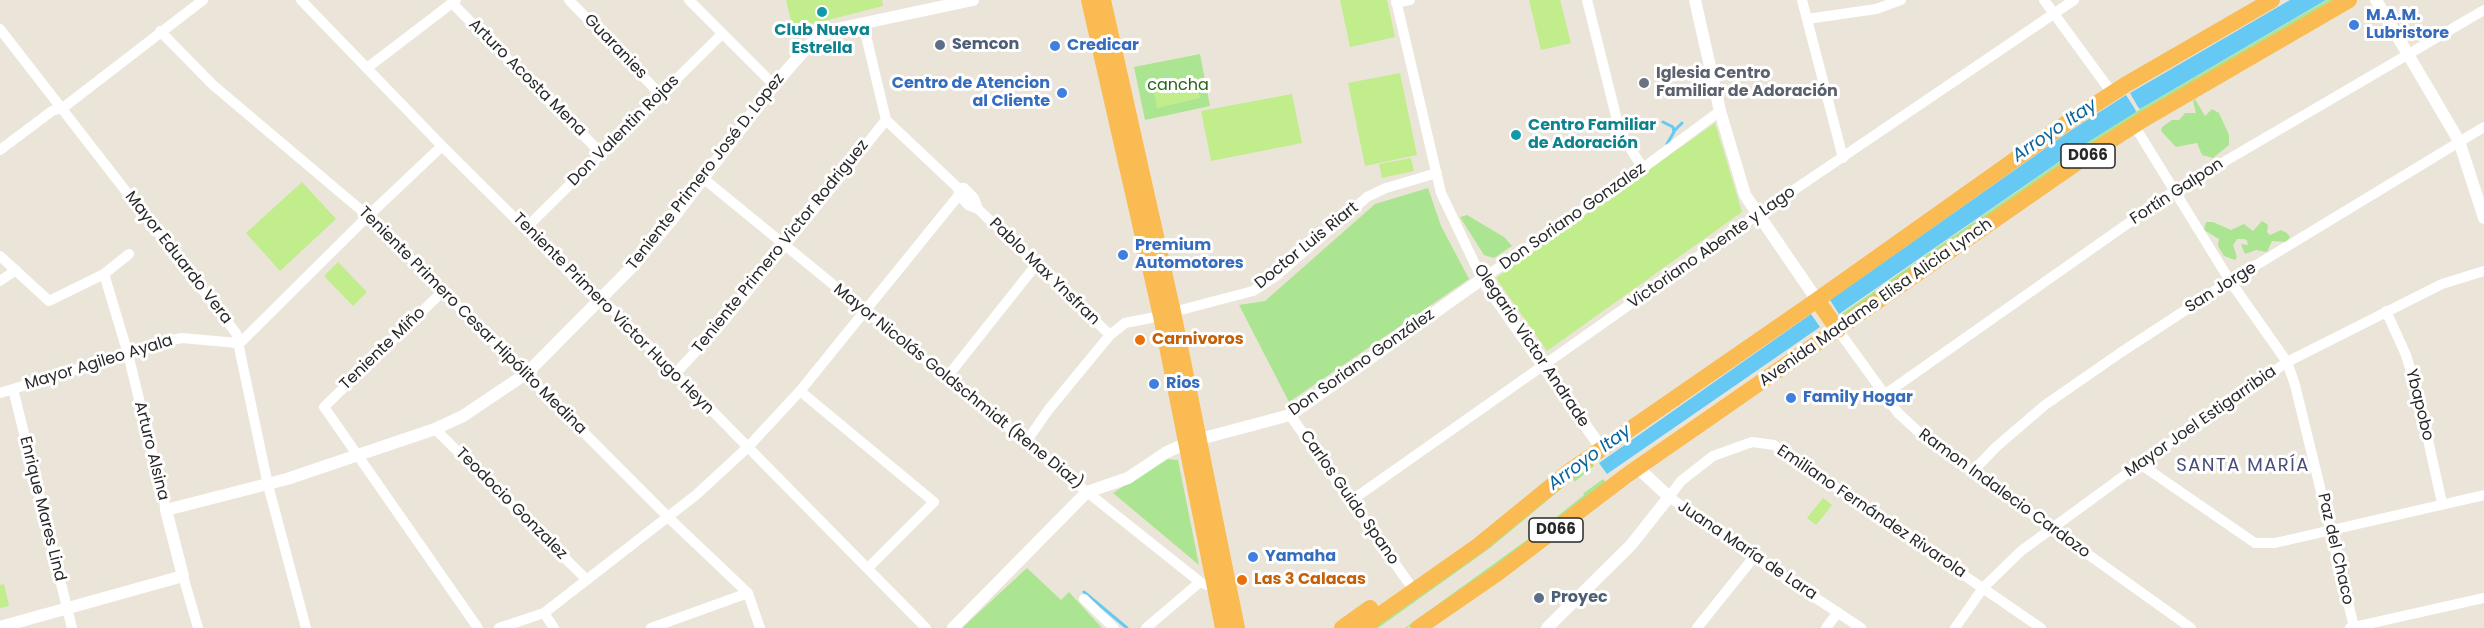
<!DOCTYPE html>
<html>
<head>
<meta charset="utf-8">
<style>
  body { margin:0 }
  canvas { display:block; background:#ebe4d8 }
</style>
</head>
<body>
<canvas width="2484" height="628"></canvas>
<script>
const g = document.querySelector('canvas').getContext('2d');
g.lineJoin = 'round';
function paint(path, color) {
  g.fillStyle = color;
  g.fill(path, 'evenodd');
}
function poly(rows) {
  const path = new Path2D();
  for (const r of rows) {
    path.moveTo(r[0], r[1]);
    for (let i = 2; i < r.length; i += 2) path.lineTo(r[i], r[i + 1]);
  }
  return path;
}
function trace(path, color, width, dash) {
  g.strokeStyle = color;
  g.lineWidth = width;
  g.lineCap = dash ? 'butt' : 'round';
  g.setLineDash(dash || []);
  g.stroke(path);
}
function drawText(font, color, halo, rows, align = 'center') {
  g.font = font + ' Poppins,sans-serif';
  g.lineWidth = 6;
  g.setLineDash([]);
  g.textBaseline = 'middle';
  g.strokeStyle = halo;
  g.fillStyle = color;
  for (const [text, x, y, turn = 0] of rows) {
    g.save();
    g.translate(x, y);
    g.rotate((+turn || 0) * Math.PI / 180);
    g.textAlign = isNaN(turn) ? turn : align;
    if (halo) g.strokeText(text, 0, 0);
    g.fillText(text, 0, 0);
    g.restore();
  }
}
paint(poly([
  [2327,0,2338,0,1843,319,1840,315,2081,147,2137,111],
  [1200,54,1210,106,1145,120,1134,67],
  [2195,99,2205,116,2212,109,2219,113,2229,135,2229,145,2213,158,2202,155,2197,143,2176,147,2161,131,2162,127,2172,120,2179,120,2185,113,2196,113,2193,101],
  [1428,188,1441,226,1469,279,1289,402,1239,305,1265,301,1375,204],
  [1467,215,1504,237,1512,246,1494,258,1484,255,1460,217],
  [2262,221,2268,225,2267,232,2270,235,2281,230,2287,233,2290,237,2287,242,2272,241,2267,252,2256,250,2245,254,2241,244,2248,245,2247,241,2245,239,2237,239,2233,245,2237,257,2235,260,2224,256,2218,246,2219,239,2204,230,2206,222,2213,222,2231,230,2244,224,2253,231],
  [1166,459,1178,460,1199,565,1113,493],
  [1592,464,1594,466,1491,550,1380,628,1373,628],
  [1603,479,1607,483,1502,561,1407,628,1400,628],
  [1027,568,1061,600,1069,592,1102,628,962,628]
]), '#abe592');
paint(poly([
  [786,0,882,0,883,6,793,29],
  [1340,0,1387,0,1395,37,1350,47],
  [1529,0,1560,0,1571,43,1541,50],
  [1400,73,1417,155,1365,166,1348,83],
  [1195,78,1200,98,1157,108,1153,87],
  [1292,94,1302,143,1211,161,1201,111],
  [1715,123,1742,212,1547,351,1496,278],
  [1411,158,1414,171,1382,178,1379,164],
  [302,182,336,219,280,271,246,233],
  [338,262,367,292,353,306,324,276],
  [1823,498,1832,505,1816,525,1807,518],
  [4,584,9,606,0,608,0,585]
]), '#c1ed8d');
paint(poly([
  [2290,0,2326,0,2140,109,2138,107,2135,109,2136,112,2082,146,1839,314,1830,300,2070,131,2126,95,2135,109,2138,107,2130,93],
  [1811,314,1820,327,1607,474,1599,463]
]), '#66c9f3');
paint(poly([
  [1573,479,1584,495,1538,532,1405,628,1378,628,1490,548]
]), '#ebe4d8');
trace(poly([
  [1663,122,1673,127,1674,132,1667,144],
  [1675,130,1682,123],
  [1084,592,1127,628]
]), '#66c9f3', 3);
trace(poly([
  [301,0,442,146,582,285,612,309,926,628],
  [569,0,660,94],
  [689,0,774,85],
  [1396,0,1441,193,1482,279,1643,168,1720,111],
  [1587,0,1617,120,1626,142,1643,168],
  [1802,0,1843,158],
  [2044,0,2112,93],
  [452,3,601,153],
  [1396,3,1410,0],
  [1807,19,1876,9,1901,0],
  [863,23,886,120,958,188,964,188,974,198,978,209],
  [0,29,236,333,268,485,306,628],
  [160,31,213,85,368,216,668,517,748,593,760,628],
  [367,68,456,0],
  [2134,125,2230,281,2287,362,2295,385,2354,627],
  [0,150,52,111,64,107,203,0],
  [704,179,1087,492,1200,582,1216,589],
  [958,188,959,195,968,205,978,209,1110,335],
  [526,228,722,34],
  [0,256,49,301,104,274,129,254],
  [104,274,128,354,166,510],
  [0,281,16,270],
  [442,292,324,407,478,628],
  [2386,311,2406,355,2418,395,2442,503],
  [1173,312,1253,291,1276,276,1367,197,1386,188,1437,173],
  [1838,330,1898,413,1924,437,2191,628],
  [675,374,723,322,886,120],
  [947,377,1036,265],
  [13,389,72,628],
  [800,391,934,502,868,568],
  [0,393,172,340,182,338,237,343,242,341,368,216,442,146],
  [1884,395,2174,191,2484,10],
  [1290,415,1408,582],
  [435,429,587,580],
  [1026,442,1049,409,1110,335,1125,323,1161,316],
  [2140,464,2255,543,2275,543,2484,495],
  [1973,471,1996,447,2045,405,2120,353,2230,281,2484,127],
  [1352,500,1757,215,2074,0],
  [183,576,198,628],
  [1084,599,1114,628],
  [544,613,554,628],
  [499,628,544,613,696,495,748,447,800,391,959,195],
  [651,628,748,593],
  [1146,628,1200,582],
  [1697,628,1754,557],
  [1826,628,1838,612],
  [1861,628,1754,557,1669,497,1681,481,1713,456,1752,442,1774,445,2041,628],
  [1955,628,1983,588,2021,551,2140,464,2287,362,2442,284,2484,271],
  [2350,628,2484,598]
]), '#fff', 10);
trace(poly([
  [1695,0,1720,111,1745,195,1817,300],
  [2376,0,2459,141,2484,218],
  [1200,439,1290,415,1482,279,1602,449],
  [0,627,183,576,166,510,287,479,435,429,463,416,527,373,633,266,670,222,774,85,809,45,822,35,841,28,973,0],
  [953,628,1087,492,1128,478,1167,452,1187,443],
  [1547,628,1631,545,1669,497,1638,468]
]), '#fff', 12);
trace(poly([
  [1089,0,1161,316,1223,628],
  [1103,0,1173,312,1237,628],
  [1817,300,1838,330],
  [1342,628,1370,608],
  [1361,628,1479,545,1571,470,1817,300,2068,122,2125,85,2272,0],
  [1418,628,1498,573,1627,475,2091,153,2144,119,2349,0]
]), '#fabb52', 16);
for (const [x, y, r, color] of [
  [822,12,6,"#0f9aa8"],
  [2354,25,6,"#3f7fe0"],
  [940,45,6,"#5c6f8a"],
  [1055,46,6,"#3f7fe0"],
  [1644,83,6,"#6b7280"],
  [1062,93,6,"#3f7fe0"],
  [1516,135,6,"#0f9aa8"],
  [1123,255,6,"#3f7fe0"],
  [1140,340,6,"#e8710a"],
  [1154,384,6,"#3f7fe0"],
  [1791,398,6,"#3f7fe0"],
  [1253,557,6,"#3f7fe0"],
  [1242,580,6,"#e8710a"],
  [1539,598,6,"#5c6f8a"]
]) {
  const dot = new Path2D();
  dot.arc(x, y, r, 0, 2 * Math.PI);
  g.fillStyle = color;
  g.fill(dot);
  trace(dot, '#fff', 2);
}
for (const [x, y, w] of [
  [2088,156,54],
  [1556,530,54]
]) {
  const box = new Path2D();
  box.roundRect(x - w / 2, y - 12, w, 24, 4.5);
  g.fillStyle = '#fff';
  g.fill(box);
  trace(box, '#282828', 1.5);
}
drawText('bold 15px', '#282828', null, [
  ["D066",2088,156],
  ["D066",1556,530]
]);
drawText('bold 16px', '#366cbe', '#fff', [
  ["M.A.M.",2366,16],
  ["Lubristore",2366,34],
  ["Credicar",1067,46],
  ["Centro de Atencion",1050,84,"right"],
  ["al Cliente",1050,102,"right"],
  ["Premium",1135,246],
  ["Automotores",1135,264],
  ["Rios",1166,384],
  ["Family Hogar",1803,398],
  ["Yamaha",1265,557]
], 'left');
drawText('bold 16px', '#0d838f', '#fff', [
  ["Club Nueva",822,31],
  ["Estrella",822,49],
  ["Centro Familiar",1528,126,"left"],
  ["de Adoración",1528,144,"left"]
]);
drawText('bold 16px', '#4e5e75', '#fff', [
  ["Semcon",952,45],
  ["Proyec",1551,598]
], 'left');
drawText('16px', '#282828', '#fff', [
  ["Guaranies",615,47,46],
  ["Arturo Acosta Mena",527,78,45],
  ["Don Valentin Rojas",624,131,-45],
  ["Teniente Primero José D. Lopez",706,172,-52],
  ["Fortín Galpon",2177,192,-33],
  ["Don Soriano Gonzalez",1573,217,-35],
  ["Doctor Luis Riart",1307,246,-39],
  ["Teniente Primero Victor Rodriguez",781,247,-51],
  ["Victoriano Abente y Lago",1712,248,-35],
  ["Mayor Eduardo Vera",178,258,52],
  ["Pablo Max Ynsfran",1044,272,44],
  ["San Jorge",2221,288,-32],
  ["Avenida Madame Elisa Alicia Lynch",1876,303,-35],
  ["Teniente Primero Victor Hugo Heyn",613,314,45],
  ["Teniente Primero Cesar Hipólito Medina",472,321,45],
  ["Olegario Victor Andrade",1531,346,56],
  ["Teniente Miño",383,349,-44],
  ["Mayor Agileo Ayala",99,363,-17],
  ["Don Soriano González",1362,363,-35],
  ["Mayor Nicolás Goldschmidt (Rene Diaz)",958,387,39],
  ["Ybapobo",2419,405,76],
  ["Mayor Joel Estigarribia",2201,422,-35],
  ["Arturo Alsina",151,451,76],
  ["Ramon Indalecio Cardozo",2004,494,36],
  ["Carlos Guido Spano",1349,498,55],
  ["Teodocio Gonzalez",511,504,45],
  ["Enrique Mares Lind",42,509,76],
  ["Emiliano Fernández Rivarola",1871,512,34],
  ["Paz del Chaco",2335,549,77],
  ["Juana María de Lara",1747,551,34]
]);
drawText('bold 16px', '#5b616d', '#fff', [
  ["Iglesia Centro",1656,74],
  ["Familiar de Adoración",1656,92]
], 'left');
drawText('16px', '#246616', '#fff', [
  ["cancha",1178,86]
]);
drawText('bold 16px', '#c56008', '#fff', [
  ["Carnivoros",1152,340],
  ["Las 3 Calacas",1254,580]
], 'left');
drawText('italic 18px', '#08649c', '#fff', [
  ["Arroyo Itay",2055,131,-34],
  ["Arroyo Itay",1590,458,-36]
]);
g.letterSpacing = '1.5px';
drawText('18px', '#474e7a', '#fff', [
  ["SANTA MARÍA",2243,466]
]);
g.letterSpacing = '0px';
</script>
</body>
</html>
